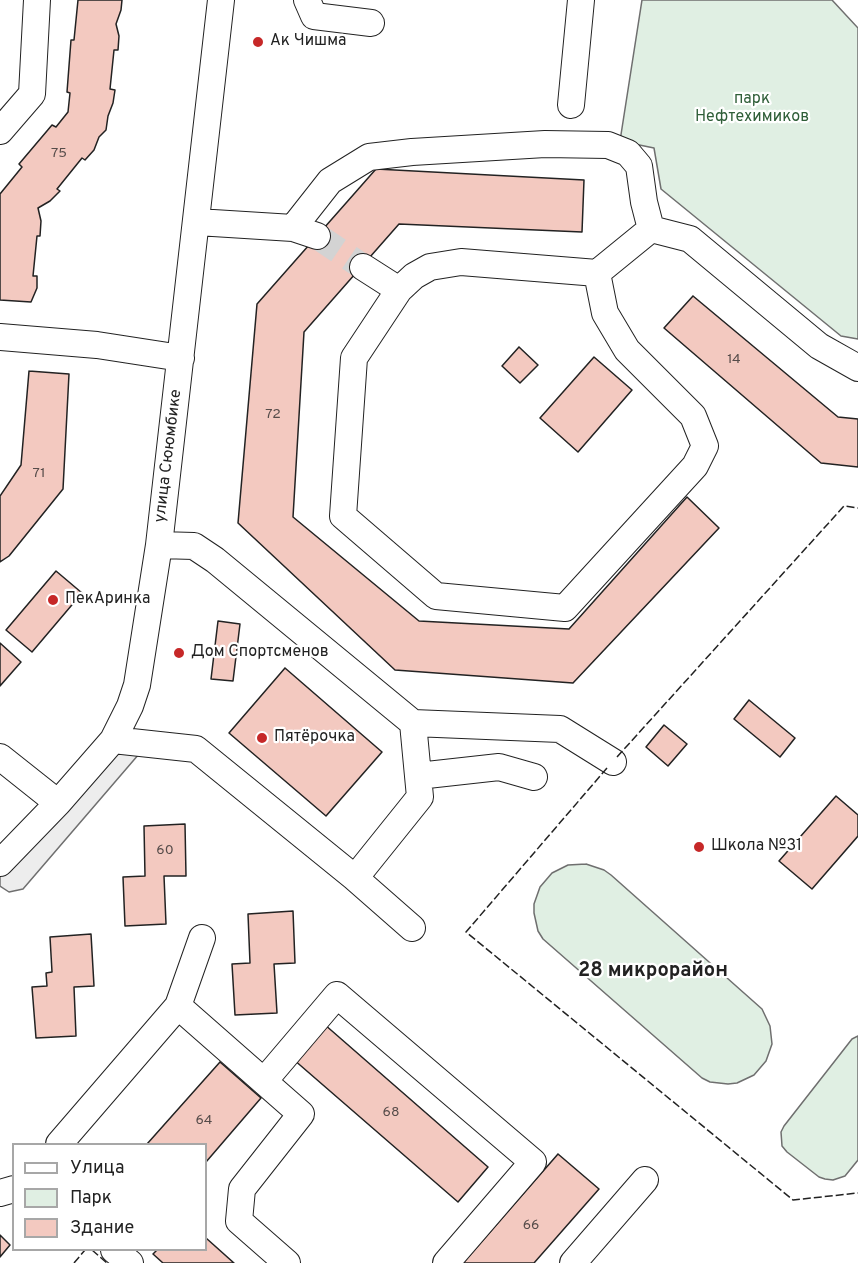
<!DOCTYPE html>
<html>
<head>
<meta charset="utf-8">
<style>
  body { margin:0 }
  #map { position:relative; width:858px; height:1263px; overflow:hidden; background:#fff; font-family:Overpass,sans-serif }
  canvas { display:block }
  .legend { position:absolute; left:12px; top:1143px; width:195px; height:108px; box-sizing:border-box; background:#fff; border:2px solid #a7a7a7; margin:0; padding:8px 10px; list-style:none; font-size:18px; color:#222 }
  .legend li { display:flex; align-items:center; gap:12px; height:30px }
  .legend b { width:30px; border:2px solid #a7a7a7 }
</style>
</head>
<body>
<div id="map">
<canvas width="858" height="1263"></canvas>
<ul class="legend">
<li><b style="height:8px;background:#fff"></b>Улица</li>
<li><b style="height:16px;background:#e0efe3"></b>Парк</li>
<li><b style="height:16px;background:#f3c9c0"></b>Здание</li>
</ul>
</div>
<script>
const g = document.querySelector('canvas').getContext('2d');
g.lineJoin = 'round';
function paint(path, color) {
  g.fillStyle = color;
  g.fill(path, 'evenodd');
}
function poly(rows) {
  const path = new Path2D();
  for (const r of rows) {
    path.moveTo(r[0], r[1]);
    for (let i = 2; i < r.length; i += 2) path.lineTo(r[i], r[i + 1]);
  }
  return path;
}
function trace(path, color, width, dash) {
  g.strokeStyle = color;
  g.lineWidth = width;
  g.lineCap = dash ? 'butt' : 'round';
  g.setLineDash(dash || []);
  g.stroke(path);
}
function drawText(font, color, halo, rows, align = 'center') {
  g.font = font + ' Overpass,sans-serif';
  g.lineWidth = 4.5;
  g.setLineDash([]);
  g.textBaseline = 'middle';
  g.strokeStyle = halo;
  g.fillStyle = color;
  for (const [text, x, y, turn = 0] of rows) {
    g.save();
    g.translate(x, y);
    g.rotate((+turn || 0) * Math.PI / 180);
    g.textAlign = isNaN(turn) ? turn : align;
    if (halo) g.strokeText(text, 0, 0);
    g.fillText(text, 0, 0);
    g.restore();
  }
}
const green = poly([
  [642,0,832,0,858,28,858,339,841,336,661,189,654,148,620,141,642,0],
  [586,864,604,870,611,875,762,1009,770,1026,772,1044,766,1061,754,1075,737,1083,728,1084,710,1082,702,1078,543,939,538,931,534,913,534,904,540,887,552,873,568,865,586,864],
  [858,1036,858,1160,845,1176,833,1180,825,1179,819,1177,787,1152,782,1146,781,1132,784,1126,852,1039,858,1036]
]);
paint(green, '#e0efe3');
trace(green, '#6f6f6f', 1.5);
const parking = poly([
  [121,736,139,754,23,889,9,892,0,886,0,872,121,736]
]);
paint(parking, '#ededed');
trace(parking, '#6f6f6f', 1.5);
const building = poly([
  [78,0,122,0,121,10,116,24,119,36,118,50,114,50,110,89,115,90,113,103,108,116,106,130,99,137,94,150,85,160,82,158,57,189,60,191,50,201,38,208,41,221,40,236,37,236,33,276,37,276,37,288,31,302,0,300,0,194,22,167,19,164,52,125,56,127,68,112,70,93,67,92,71,40,74,40,78,0],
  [376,169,584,180,582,232,399,224,304,332,293,517,419,621,569,629,687,497,719,528,573,683,395,670,238,523,257,304,376,169],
  [693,296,838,417,858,419,858,467,821,463,664,328,693,296],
  [519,347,538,365,520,383,502,366,519,347],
  [594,357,632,390,578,452,540,418,594,357],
  [29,371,69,374,63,489,9,556,0,562,0,496,21,465,29,371],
  [56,571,82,593,32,652,6,630,56,571],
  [218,621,240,624,233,681,211,679,218,621],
  [0,643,21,662,0,686,0,643],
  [285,668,382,752,326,816,229,733,285,668],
  [749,700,795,738,780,757,734,719,749,700],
  [664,725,687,744,668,766,646,747,664,725],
  [836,796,858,815,858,836,812,889,779,861,836,796],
  [185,824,186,876,164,876,166,924,125,926,123,877,145,876,144,826,185,824],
  [293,911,295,963,274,964,277,1013,235,1015,232,964,250,963,248,914,293,911],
  [91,934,94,986,74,987,76,1036,36,1038,32,987,47,986,46,973,52,972,50,937,91,934],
  [324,1024,488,1167,458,1202,293,1059,324,1024],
  [220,1062,261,1098,206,1162,206,1144,147,1144,220,1062],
  [558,1154,599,1189,534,1263,463,1263,558,1154],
  [0,1235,10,1245,0,1257,0,1235],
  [206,1238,234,1263,163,1263,153,1254,157,1250,206,1250,206,1238]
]);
paint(building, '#f3c9c0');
trace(building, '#222', 1.5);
trace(poly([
  [317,236,363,267]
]), '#d3d3d3', 26, [26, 13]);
const minor = poly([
  [307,0,314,16,371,23],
  [571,105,581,0],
  [0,131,32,94,37,0],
  [197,222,293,228,317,236],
  [293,228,330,181,369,157,412,152,545,144,608,145,628,153,639,166,644,202,651,229,690,239,819,346,858,368],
  [363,267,399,290,414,276,430,267,461,262,597,273,651,229],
  [399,290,354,358,343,516,436,596,565,608,695,466,705,446,693,416,627,350,605,313,597,273],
  [0,337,97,345,181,358],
  [159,545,194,546,215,560,413,723,560,729,613,762],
  [113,740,196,749,355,878,420,797,413,723],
  [0,757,58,803],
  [418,776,499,767,534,777],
  [0,863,58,803,113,740,130,706,137,685,159,545,221,0],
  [355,878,412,928],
  [178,1006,202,938],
  [264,1081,337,995,533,1162,446,1263],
  [59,1144,178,1006,301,1114,242,1189,239,1221,287,1263],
  [0,1193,14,1189],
  [114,1250,130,1263],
  [573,1263,645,1180]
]);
trace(minor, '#222', 28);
trace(minor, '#fff', 26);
trace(poly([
  [617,757,844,506,858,508],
  [607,768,466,932,793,1200,858,1193],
  [92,1250,107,1263],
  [74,1263,85,1250]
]), '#222', 1.5, [8, 3]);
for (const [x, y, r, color] of [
  [258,42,6,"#c62828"],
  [53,600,6,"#c62828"],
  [179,653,6,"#c62828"],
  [262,738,6,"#c62828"],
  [699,847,6,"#c62828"]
]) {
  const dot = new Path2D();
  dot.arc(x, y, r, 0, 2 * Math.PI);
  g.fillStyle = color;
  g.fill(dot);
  trace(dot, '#fff', 2);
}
drawText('14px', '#564c4a', null, [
  ["75",59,154],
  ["14",734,360],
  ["72",273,415],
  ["71",39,474],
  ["60",165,851],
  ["68",391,1113],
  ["64",204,1121],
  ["66",531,1226]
]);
drawText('16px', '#222', '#fff', [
  ["Ак Чишма",270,42],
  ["ПекАринка",65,600],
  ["Дом Спортсменов",191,653],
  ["Пятёрочка",274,738],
  ["Школа №31",711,847]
], 'left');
drawText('16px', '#2f5e38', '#fff', [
  ["парк",752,100],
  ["Нефтехимиков",752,118]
]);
drawText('16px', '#222', '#fff', [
  ["улица Сююмбике",169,456,-83]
]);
drawText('bold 20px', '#222', '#fff', [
  ["28 микрорайон",653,972]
]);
</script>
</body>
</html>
